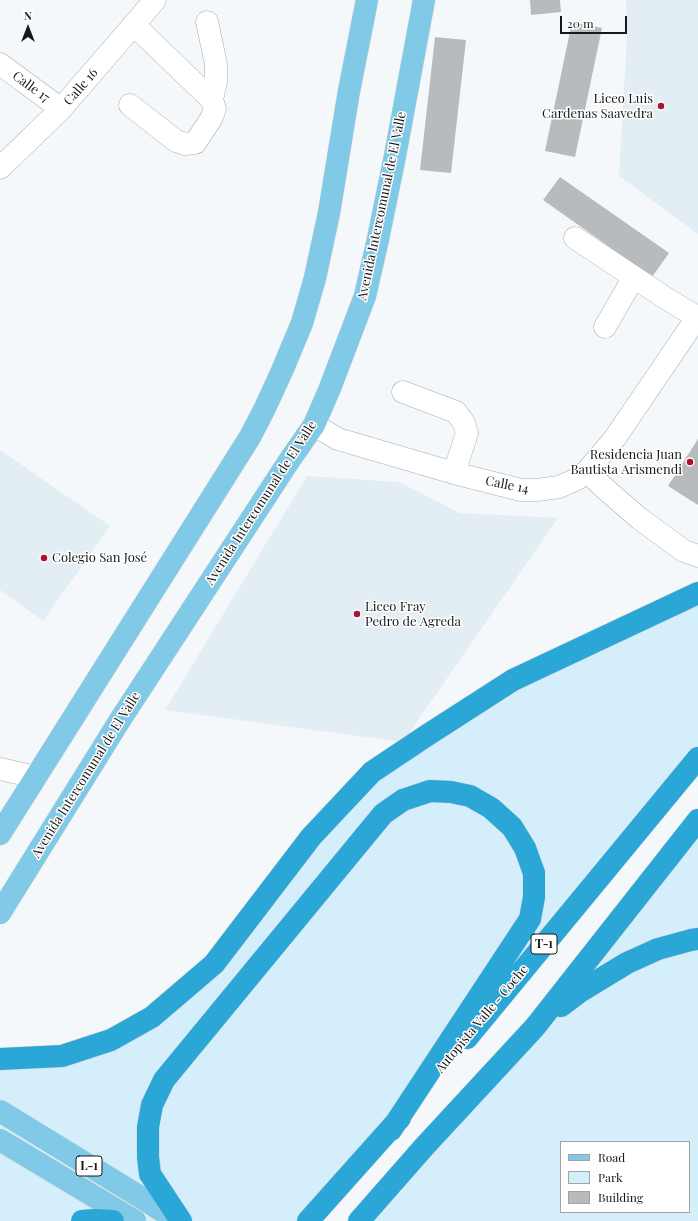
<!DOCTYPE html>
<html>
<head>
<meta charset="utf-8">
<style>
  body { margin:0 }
  #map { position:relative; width:698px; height:1221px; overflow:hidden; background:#f5f8fa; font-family:"Playfair Display",serif }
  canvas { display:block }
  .legend { position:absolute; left:560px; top:1141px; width:130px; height:72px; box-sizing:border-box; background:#fff; border:1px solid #a2a3a3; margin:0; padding:5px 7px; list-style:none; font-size:12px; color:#171819 }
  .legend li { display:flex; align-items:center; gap:8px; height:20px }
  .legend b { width:20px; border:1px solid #a2a3a3 }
  .north { position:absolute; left:8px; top:8px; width:40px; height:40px; -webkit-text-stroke:3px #fff; paint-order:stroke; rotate:0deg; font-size:11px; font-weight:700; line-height:16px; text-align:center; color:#171819 }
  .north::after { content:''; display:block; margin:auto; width:14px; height:18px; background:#171819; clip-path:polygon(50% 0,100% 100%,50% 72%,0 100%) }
  .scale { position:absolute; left:560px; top:16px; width:67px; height:18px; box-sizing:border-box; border:2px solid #171819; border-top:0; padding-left:5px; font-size:12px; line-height:14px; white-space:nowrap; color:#171819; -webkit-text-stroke:3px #fff; paint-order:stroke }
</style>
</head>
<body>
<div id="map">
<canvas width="698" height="1221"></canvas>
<ul class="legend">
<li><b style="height:5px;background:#80cae7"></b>Road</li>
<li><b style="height:11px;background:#d5eefb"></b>Park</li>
<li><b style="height:11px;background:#b8bbbd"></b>Building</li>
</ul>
<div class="north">N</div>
<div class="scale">20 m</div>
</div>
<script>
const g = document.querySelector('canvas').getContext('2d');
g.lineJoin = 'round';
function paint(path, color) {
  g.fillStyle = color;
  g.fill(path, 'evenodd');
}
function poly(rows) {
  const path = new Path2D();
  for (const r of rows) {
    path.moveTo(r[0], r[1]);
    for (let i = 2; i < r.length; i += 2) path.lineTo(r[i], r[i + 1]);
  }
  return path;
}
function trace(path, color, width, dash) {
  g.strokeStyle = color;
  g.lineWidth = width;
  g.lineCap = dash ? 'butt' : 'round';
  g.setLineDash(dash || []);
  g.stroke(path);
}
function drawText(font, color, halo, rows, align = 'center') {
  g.font = font + ' "Playfair Display",serif';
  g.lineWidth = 3;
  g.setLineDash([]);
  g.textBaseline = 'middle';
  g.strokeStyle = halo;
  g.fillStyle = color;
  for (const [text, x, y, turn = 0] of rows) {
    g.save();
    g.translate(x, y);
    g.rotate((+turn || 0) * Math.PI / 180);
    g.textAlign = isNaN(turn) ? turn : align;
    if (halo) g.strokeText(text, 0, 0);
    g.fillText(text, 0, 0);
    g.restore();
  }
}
paint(poly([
  [626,0,698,0,698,234,619,176,627,36],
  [0,450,110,526,43,621,0,590],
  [307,476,399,482,460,513,558,518,403,742,165,710]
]), '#e3eef4');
paint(poly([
  [698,593,698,758,391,1130,308,1221,0,1221,0,1059,111,1040,214,964,311,837,429,734],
  [698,820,698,1221,359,1221],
  [561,1142,689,1142,689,1212,561,1212]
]), '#d5eefb');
paint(poly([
  [530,0,560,0,561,12,531,15],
  [572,22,602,28,575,157,545,151],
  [435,37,466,40,451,173,420,170],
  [560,177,669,253,652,277,543,200],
  [698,439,698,505,668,486]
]), '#b8bbbd');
const minor = poly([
  [207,22,216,64,216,81,212,100],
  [0,64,61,109],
  [130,105,176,141,185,144,195,143,211,119,215,109,212,100,134,25],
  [0,168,61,109,155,0],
  [575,238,667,299,697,317],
  [605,327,634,277],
  [403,392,456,412,464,423,467,433,454,473],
  [314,425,338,439,454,473,521,490,537,490,559,487,577,479,587,471,615,438,698,316],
  [587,471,603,487,640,519,684,551,698,556],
  [0,769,36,777]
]);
const major = poly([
  [0,834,250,437,264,410,282,371,302,323,315,278,329,213,349,91,367,0],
  [0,913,120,720,289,461,314,425,330,388,365,296,378,239,395,156,424,0],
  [0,1111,137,1195,178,1221],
  [0,1140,135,1221]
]);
const highway = poly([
  [561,1006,581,991,627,963,658,949,691,940,698,939],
  [467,1038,698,758],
  [0,1059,62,1056,111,1040,152,1017,214,964,311,837,372,772,429,734,513,680,698,593],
  [82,1221,94,1220,113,1221],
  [181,1221,150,1174,148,1157,148,1127,152,1105,164,1080,383,814,403,800,430,791,451,792,470,796,491,808,512,827,525,848,534,873,534,897,530,919,391,1130],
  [308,1221,400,1118],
  [359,1221,424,1147,535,1027,698,820]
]);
trace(minor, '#a8abad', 23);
trace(major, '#d5d5d6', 23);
trace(highway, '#d5d5d6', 23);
trace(minor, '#fff', 22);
trace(major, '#80cae7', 22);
trace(highway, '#2ba7d7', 22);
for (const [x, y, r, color] of [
  [661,106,4,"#aa132e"],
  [690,462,4,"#aa132e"],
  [44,558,4,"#aa132e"],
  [357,614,4,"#aa132e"]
]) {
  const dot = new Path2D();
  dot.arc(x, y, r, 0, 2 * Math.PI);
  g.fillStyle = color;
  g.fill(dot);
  trace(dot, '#fff', 1.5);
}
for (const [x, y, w] of [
  [544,944,26],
  [89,1166,26]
]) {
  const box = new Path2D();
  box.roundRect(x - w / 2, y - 10, w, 20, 3);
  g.fillStyle = '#fff';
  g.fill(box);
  trace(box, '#171819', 1);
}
drawText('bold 12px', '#171819', null, [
  ["T-1",544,944],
  ["L-1",89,1166]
]);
drawText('13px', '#171819', '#fff', [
  ["Calle 17",31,87,36],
  ["Calle 16",81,87,-49],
  ["Avenida Intercomunal de El Valle",382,206,-78],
  ["Calle 14",507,485,11],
  ["Avenida Intercomunal de El Valle",261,503,-57],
  ["Avenida Intercomunal de El Valle",86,775,-58],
  ["Autopista Valle - Coche",482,1019,-50]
]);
drawText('13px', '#171819', '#fff', [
  ["Liceo Luis",653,99],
  ["Cardenas Saavedra",653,114],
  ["Residencia Juan",682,455],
  ["Bautista Arismendi",682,470],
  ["Colegio San José",52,558,"left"],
  ["Liceo Fray",365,607,"left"],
  ["Pedro de Agreda",365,622,"left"]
], 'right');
</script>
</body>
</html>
